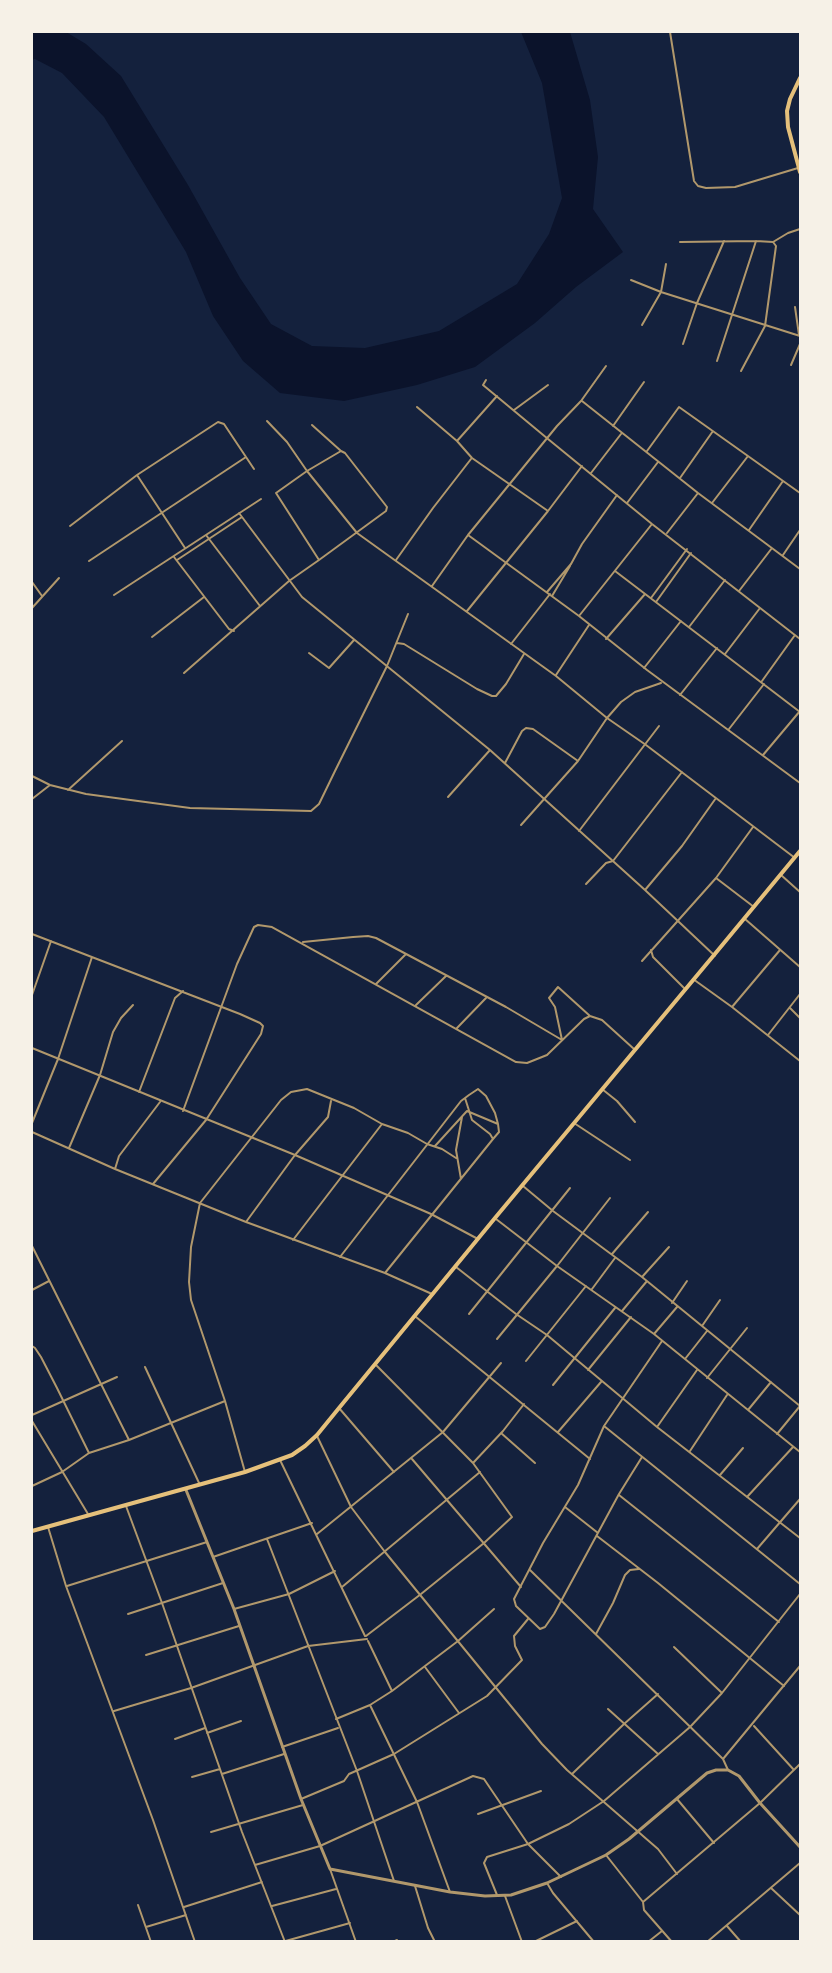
<!DOCTYPE html>
<html>
<head>
<meta charset="utf-8">
<style>
  body { margin:0 }
  #map { position:relative; width:832px; height:1973px; overflow:hidden; background:#14213d; font-family:Merriweather,serif }
  canvas { display:block }
  .frame { position:absolute; inset:0; border:33px solid #f6f1e7; pointer-events:none }
</style>
</head>
<body>
<div id="map">
<canvas width="832" height="1973"></canvas>
<div class="frame"></div>
</div>
<script>
const g = document.querySelector('canvas').getContext('2d');
g.lineJoin = 'round';
function paint(path, color) {
  g.fillStyle = color;
  g.fill(path, 'evenodd');
}
function poly(rows) {
  const path = new Path2D();
  for (const r of rows) {
    path.moveTo(r[0], r[1]);
    for (let i = 2; i < r.length; i += 2) path.lineTo(r[i], r[i + 1]);
  }
  return path;
}
function trace(path, color, width, dash) {
  g.strokeStyle = color;
  g.lineWidth = width;
  g.lineCap = dash ? 'butt' : 'round';
  g.setLineDash(dash || []);
  g.stroke(path);
}
paint(poly([
  [32,32,66,32,86,44,121,76,188,185,240,278,271,324,312,346,365,348,439,331,517,284,549,234,562,198,542,83,521,32,570,32,590,100,598,157,593,209,623,252,576,287,535,323,475,367,417,385,344,401,280,393,243,361,213,316,186,252,104,117,62,73,35,59,32,60]
]), '#0b132b');
trace(poly([
  [670,32,694,181,698,186,706,188,735,187,798,168],
  [680,242,756,241,773,242,776,246,765,326,741,371],
  [773,242,788,233,800,229],
  [631,280,661,292,800,336],
  [795,307,799,335],
  [642,325,661,292,666,264],
  [683,344,697,303,724,241],
  [717,361,756,241],
  [791,365,800,344],
  [486,380,483,385,548,439,652,524,800,639],
  [582,401,698,493,800,569],
  [417,407,457,441,472,458,548,511],
  [514,410,548,385],
  [267,421,287,442,307,471,357,533,556,676,607,718,646,745,795,858],
  [312,425,341,451],
  [613,426,644,382],
  [457,441,497,396],
  [647,451,679,407,800,493],
  [591,473,621,434],
  [137,475,185,548],
  [680,478,713,431],
  [627,503,658,462],
  [712,503,748,456],
  [239,513,302,597,490,750,645,890,714,955],
  [70,526,137,475,218,422,224,424,254,469],
  [749,530,783,481],
  [667,533,698,493],
  [206,535,260,606],
  [468,535,579,616,647,670,800,783],
  [783,555,800,530],
  [174,557,229,629,234,631],
  [177,560,242,517],
  [396,560,433,508,471,459],
  [89,561,246,457],
  [615,571,800,712],
  [32,582,42,596],
  [432,586,468,535,557,426,581,401,606,366],
  [739,591,772,548],
  [547,592,571,564,582,544,617,495],
  [114,595,261,499],
  [552,596,570,566],
  [651,598,687,549],
  [656,602,691,553],
  [32,608,59,578],
  [467,611,548,511,582,466],
  [579,616,652,524],
  [689,627,725,580],
  [152,637,204,597],
  [606,639,645,594],
  [397,643,404,644,477,689,492,696,496,696,506,684,524,654],
  [511,644,550,594],
  [309,653,329,668,354,640],
  [725,654,760,608],
  [644,668,681,621],
  [184,673,289,581,319,560,386,511,387,507,345,453,341,451,307,471,276,493,319,560],
  [556,675,589,625],
  [762,681,795,635],
  [680,695,717,648],
  [729,729,764,684],
  [763,755,800,711],
  [505,763,522,731,526,728,533,729,578,761],
  [32,776,50,785,86,794,190,808,311,811,319,804,335,771,387,666,408,614],
  [68,790,122,741],
  [448,797,490,750],
  [32,799,50,785],
  [521,825,578,761,607,718,621,702,635,692,661,683],
  [579,831,659,726],
  [781,875,800,892],
  [716,878,754,907],
  [586,884,606,863,613,861,682,772],
  [645,890,682,846,716,798],
  [745,919,800,967],
  [32,934,240,1014,260,1023,263,1026,261,1034,206,1120,153,1184],
  [303,942,353,937,368,936,376,938,506,1007,562,1040],
  [651,950,653,957,684,988],
  [642,961,716,878,753,827],
  [693,979,732,1007,800,1061],
  [376,984,406,954],
  [32,995,51,941],
  [416,1005,446,976],
  [732,1007,780,950],
  [790,1008,800,1018],
  [457,1028,486,998],
  [768,1035,800,994],
  [562,1040,555,1007,549,998,558,987,590,1016],
  [32,1048,295,1155,431,1214,478,1239],
  [602,1089,617,1101,635,1122],
  [139,1092,175,998,183,991],
  [183,1111,237,964,254,927,258,925,272,927,516,1062,527,1063,547,1055,584,1019,590,1016,602,1020,634,1049],
  [32,1123,58,1059,92,957],
  [574,1123,630,1160],
  [32,1132,115,1169,246,1222,385,1273,432,1294],
  [435,1146,467,1111,498,1124,499,1132,493,1139],
  [69,1148,100,1075,113,1032,121,1018,133,1005],
  [115,1169,119,1156,160,1102],
  [461,1179,456,1150,462,1117],
  [523,1186,553,1211,642,1277,800,1406],
  [496,1219,557,1266,654,1334,800,1452],
  [246,1222,295,1155,328,1117,331,1101],
  [293,1240,382,1124],
  [32,1246,129,1440],
  [612,1254,648,1212],
  [340,1257,461,1101,469,1095,478,1089,486,1096,495,1113,498,1124],
  [456,1267,516,1314,547,1335,657,1427,800,1538],
  [385,1273,493,1139,490,1134,472,1120,465,1098],
  [642,1277,669,1247],
  [592,1289,615,1258],
  [32,1290,49,1281],
  [672,1303,687,1281],
  [622,1311,647,1281],
  [469,1314,570,1188],
  [416,1317,590,1459],
  [702,1326,720,1300],
  [654,1334,677,1307],
  [497,1339,557,1266,610,1198],
  [32,1346,35,1348,41,1357,57,1388,89,1453],
  [685,1359,707,1331],
  [526,1361,586,1286],
  [145,1367,200,1485],
  [588,1370,631,1317],
  [707,1378,747,1328],
  [553,1385,615,1308],
  [339,1408,394,1472],
  [748,1410,771,1382],
  [32,1415,117,1377],
  [32,1421,88,1514],
  [604,1426,800,1584],
  [657,1427,697,1370],
  [558,1432,601,1382],
  [501,1433,535,1463],
  [777,1434,800,1406],
  [317,1436,351,1507,385,1552,542,1744,567,1770,658,1849,677,1874],
  [690,1451,727,1395],
  [642,1457,619,1494,554,1614,545,1627,540,1629,516,1606,514,1599,543,1543,578,1485,604,1426,662,1341],
  [412,1459,521,1587],
  [280,1460,365,1636],
  [473,1463,503,1431,524,1404],
  [245,1472,225,1401,191,1300,189,1282,191,1247,200,1203,281,1100,291,1092,307,1089,354,1108,382,1124,408,1133,427,1144,442,1149,456,1158],
  [720,1475,743,1448],
  [32,1486,62,1472,89,1453,129,1440,225,1401],
  [619,1495,779,1622],
  [747,1497,793,1447],
  [126,1506,162,1603,242,1832,285,1942],
  [565,1507,598,1533],
  [48,1527,66,1586,153,1820,195,1942],
  [317,1534,443,1432,501,1363],
  [597,1536,658,1583,784,1686],
  [267,1539,357,1771,394,1881],
  [757,1549,800,1499],
  [213,1557,312,1523],
  [530,1570,723,1759],
  [67,1586,207,1542],
  [342,1587,480,1472],
  [234,1609,289,1594,335,1571],
  [128,1614,223,1583],
  [596,1634,613,1603,625,1575,630,1570,639,1569],
  [366,1636,421,1594,484,1543,512,1517,473,1463,375,1364],
  [368,1641,392,1691],
  [674,1647,722,1693],
  [146,1655,239,1626],
  [425,1667,459,1713],
  [370,1705,417,1802,450,1892],
  [608,1709,658,1754],
  [114,1711,191,1688,308,1646,367,1639],
  [336,1719,370,1705,392,1691,458,1641,494,1609],
  [754,1726,794,1770],
  [207,1733,241,1721],
  [175,1739,205,1728],
  [282,1747,338,1728],
  [728,1770,723,1759,800,1666],
  [222,1774,284,1754],
  [572,1774,624,1724,658,1694],
  [192,1777,220,1769],
  [301,1799,344,1781,349,1774,394,1754,487,1696,522,1660,515,1646,514,1636,528,1619],
  [677,1799,714,1843],
  [478,1814,541,1791],
  [211,1832,303,1805],
  [606,1855,643,1902,644,1910,672,1942],
  [255,1865,320,1846,473,1776,484,1779,528,1844,561,1877],
  [330,1869,356,1942],
  [547,1883,553,1893,594,1942],
  [415,1886,428,1928,435,1942],
  [771,1888,800,1915],
  [497,1895,484,1863,487,1857,528,1844,569,1824,604,1801,690,1727,722,1693,800,1594],
  [505,1896,522,1942],
  [643,1902,760,1803,800,1764],
  [138,1905,151,1942],
  [272,1906,336,1889],
  [184,1907,262,1882],
  [727,1926,741,1942],
  [146,1927,186,1915],
  [282,1942,350,1923],
  [393,1942,397,1940],
  [534,1942,577,1921],
  [648,1942,662,1931],
  [707,1942,800,1863]
]), '#b1986c', 2);
trace(poly([
  [186,1490,234,1609,301,1799,330,1869,450,1892,485,1896,511,1895,547,1883,606,1855,629,1839,707,1773,716,1770,728,1770,739,1776,760,1803,800,1847]
]), '#b1986c', 3);
trace(poly([
  [32,1531,245,1472,292,1455,305,1446,317,1435,339,1408,495,1218,714,955]
]), '#e5c07b', 4);
trace(poly([
  [800,78,790,99,787,111,788,127,800,172],
  [714,955,800,851]
]), '#e5c07b', 4);
</script>
</body>
</html>
